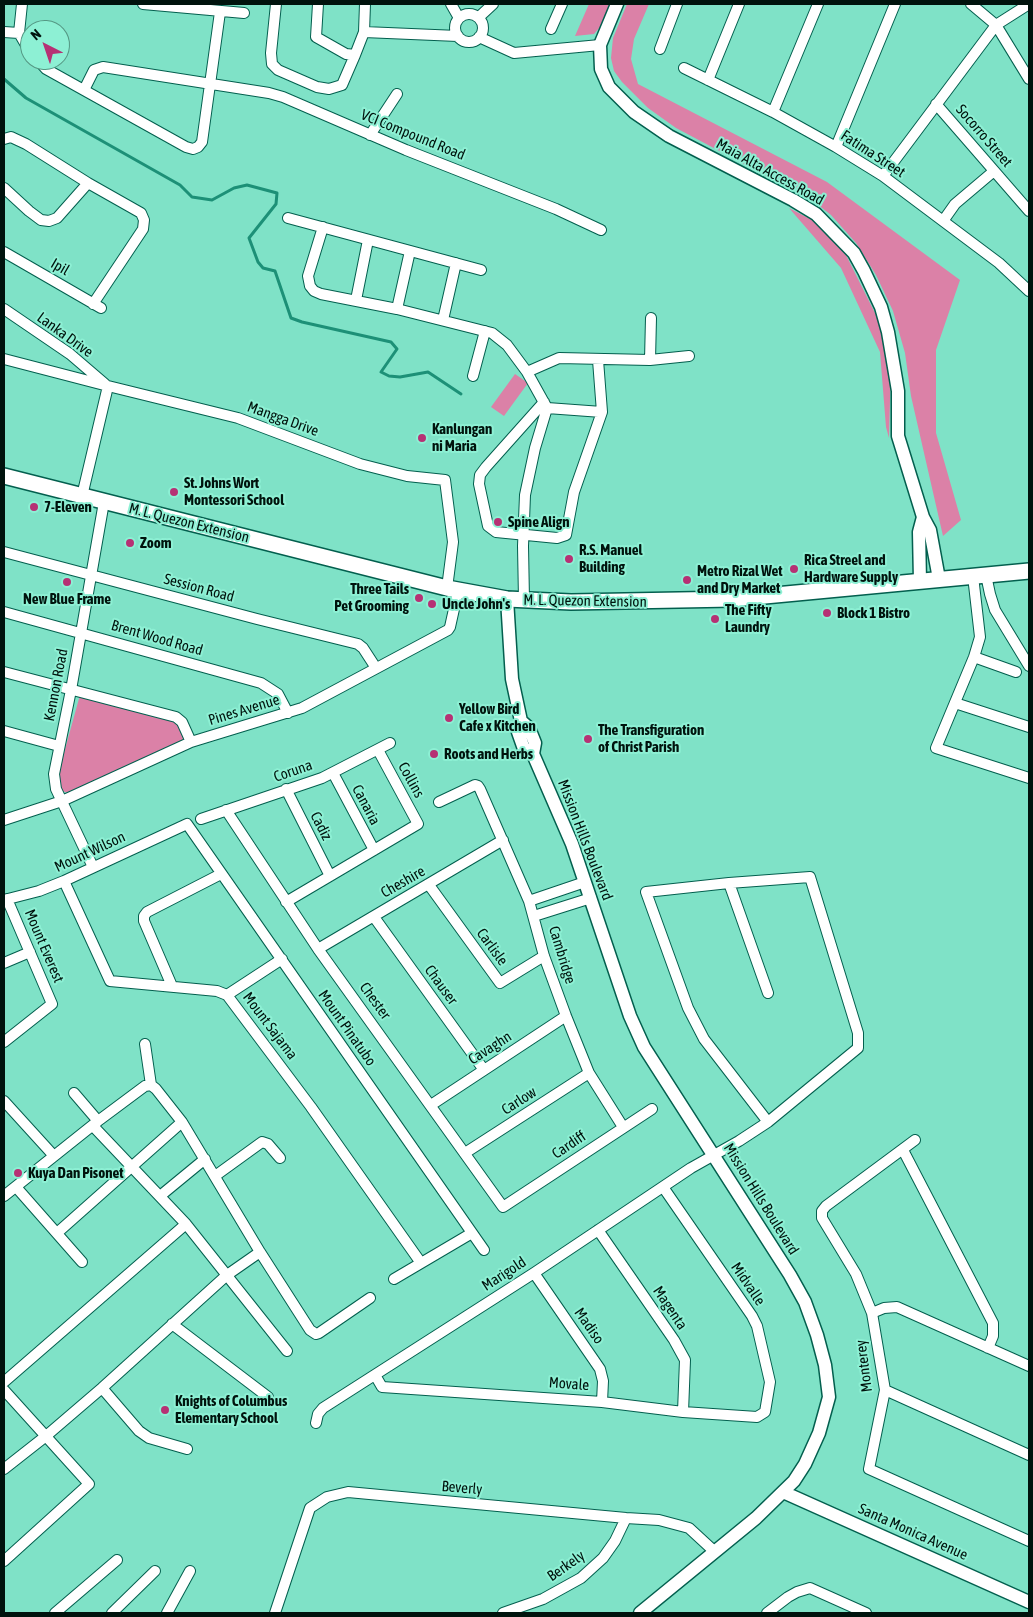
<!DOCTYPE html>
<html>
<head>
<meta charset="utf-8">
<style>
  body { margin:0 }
  #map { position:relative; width:1033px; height:1617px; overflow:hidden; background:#7fe2c7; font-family:"Asap Condensed",sans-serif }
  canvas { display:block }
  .frame { position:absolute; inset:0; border:5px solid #00130d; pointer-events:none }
  .north { position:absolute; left:20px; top:20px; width:50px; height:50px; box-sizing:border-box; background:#8df0d4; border:1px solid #559884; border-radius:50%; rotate:319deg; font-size:14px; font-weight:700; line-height:20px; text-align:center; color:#00130d }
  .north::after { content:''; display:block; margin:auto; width:18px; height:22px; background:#b63174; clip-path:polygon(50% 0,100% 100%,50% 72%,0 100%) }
</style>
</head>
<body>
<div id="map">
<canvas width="1033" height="1617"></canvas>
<div class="frame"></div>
<div class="north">N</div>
</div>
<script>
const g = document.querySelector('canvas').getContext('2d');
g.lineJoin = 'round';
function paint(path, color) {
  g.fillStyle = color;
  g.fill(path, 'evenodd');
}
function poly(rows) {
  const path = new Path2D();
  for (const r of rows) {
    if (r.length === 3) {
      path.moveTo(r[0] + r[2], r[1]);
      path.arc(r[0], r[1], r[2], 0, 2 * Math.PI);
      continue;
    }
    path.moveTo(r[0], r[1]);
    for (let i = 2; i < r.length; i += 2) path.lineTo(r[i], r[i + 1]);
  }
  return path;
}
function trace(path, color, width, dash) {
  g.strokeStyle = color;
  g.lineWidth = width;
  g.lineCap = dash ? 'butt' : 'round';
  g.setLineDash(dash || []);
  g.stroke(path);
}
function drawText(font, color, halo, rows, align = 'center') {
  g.font = font + ' "Asap Condensed",sans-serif';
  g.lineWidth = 4;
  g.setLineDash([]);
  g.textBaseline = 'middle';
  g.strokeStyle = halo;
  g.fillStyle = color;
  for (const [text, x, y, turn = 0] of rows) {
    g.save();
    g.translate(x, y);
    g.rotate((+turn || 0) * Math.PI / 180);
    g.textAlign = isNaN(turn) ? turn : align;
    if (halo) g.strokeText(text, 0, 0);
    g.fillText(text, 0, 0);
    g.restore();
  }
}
paint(poly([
  [589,4,610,4,600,27,594,34,575,36],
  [627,4,649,4,634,39,631,59,638,84,827,182,960,280,936,350,936,433,961,520,943,536,911,396,905,353,893,311,876,275,856,243,831,215,812,200,676,128,648,108,622,82,614,71,611,58,613,38],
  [789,208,816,222,845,253,879,321,891,363,889,438,886,427,880,352,841,268],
  [515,374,528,383,504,416,491,407],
  [80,695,174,721,178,724,185,737,183,741,68,793,62,791,57,778]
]), '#db81a7');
trace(poly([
  [4,79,26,98,180,185,192,197,212,200,234,188,247,185,277,193,276,204,249,238,258,262,263,268,275,271,291,318,302,322,391,342,397,349,381,372,389,376,400,377,428,372,461,394]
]), '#1d9077', 3);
const minor = poly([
  [22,4,19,33,30,52],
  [143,4,244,13],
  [276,4,271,53,272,64,278,70,317,87,329,89,342,85,355,55,364,32,365,4],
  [318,4,316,37,346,54,355,55],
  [451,4,459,18],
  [971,4,996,25,1029,79],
  [469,28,14],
  [479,17,493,4],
  [551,29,562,4],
  [4,32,19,33],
  [364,32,458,36],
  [479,37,514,53,600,45],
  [660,49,677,4],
  [38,60,46,69,186,147,193,149,198,147,202,142,220,12],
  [684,68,773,112,836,147,883,176,999,263,1029,291],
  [708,80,739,4],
  [84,90,94,70,103,67,269,93,283,97,406,150,556,209,601,230],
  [936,104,1029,211],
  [773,112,818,4],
  [370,135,397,94],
  [4,139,11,137,26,144,88,183,141,213,144,220,143,229,93,304],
  [836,147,895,4],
  [883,176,996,25,1029,4],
  [4,188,29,211,41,220,49,221,57,218,88,183],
  [288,218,481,270],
  [943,221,955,204,994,171],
  [323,227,308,276,310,286,314,291,321,294,397,309,492,333,507,345,527,372,547,408,535,448,525,495,523,546,524,600],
  [4,252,101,308],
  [356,300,368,240],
  [4,309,70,354,105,384],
  [397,309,410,251],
  [443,320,456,263],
  [4,359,108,386,238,418,360,464,407,476,445,480,453,542,447,588],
  [650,360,651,318],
  [527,372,559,358,650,360,689,356],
  [473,376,485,331],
  [544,402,486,467,480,475,479,484,488,526,496,532,557,538,566,535,574,492,602,412,598,360],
  [547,408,602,412],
  [82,496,108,386],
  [4,552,257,619,358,644,363,648,376,668],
  [986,575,990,594,995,610,1029,666],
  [973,576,980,637,974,657,936,748,1029,778],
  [4,612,261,683,278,694,288,713],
  [974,657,1016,672],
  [4,672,176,717,182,722,191,742],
  [955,703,1029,727],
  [4,731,59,746],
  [333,773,374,850],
  [286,789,330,876],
  [439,802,475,785,478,786,480,789,529,901,544,956,566,1016,589,1073,623,1127],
  [226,810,318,949,503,1207,652,1109],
  [201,819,322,778,390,743],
  [4,820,62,801,191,742,302,708,448,630,450,627,458,591],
  [93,867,56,789,54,774,71,690,104,502],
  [64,881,110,981,217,991,227,995,311,1107,421,1263],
  [729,883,768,993],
  [429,885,500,983,544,956],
  [4,900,39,891,64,881,187,824,484,1250],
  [529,901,585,882],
  [286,902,418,824,378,750],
  [534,916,591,898],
  [374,917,484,1070],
  [318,949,503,840],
  [4,963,30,952],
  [172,986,144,921,144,916,147,912,221,874],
  [227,995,282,959],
  [4,1042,52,1004,7,899],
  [145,1044,151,1085,156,1089,182,1122,260,1252,310,1330,316,1334,319,1333,370,1298],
  [74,1093,98,1121],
  [4,1101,54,1156],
  [431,1105,566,1016],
  [93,1126,186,1224,287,1351],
  [915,1140,826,1206,822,1211,822,1218,856,1274,872,1313,885,1390,869,1469,1029,1541],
  [903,1150,993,1323,993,1336,988,1348],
  [465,1153,589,1073],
  [215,1176,262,1142,268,1144,280,1158],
  [16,1187,82,1262],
  [4,1196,98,1121,145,1086,151,1085],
  [160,1196,205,1159],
  [598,1230,674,1340,685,1360,683,1412],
  [57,1233,182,1122],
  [534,1273,600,1369,603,1381,602,1402],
  [394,1279,472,1233],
  [872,1313,884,1308,897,1307,1029,1366],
  [172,1324,268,1397],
  [375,1375,382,1387,602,1402,683,1412,757,1417,765,1412,770,1382,757,1326,752,1316,663,1187],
  [4,1382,186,1224],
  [102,1388,139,1431,149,1438,187,1449],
  [4,1390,89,1484,4,1561],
  [885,1390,1029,1455],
  [316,1423,318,1414,323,1408,534,1273,691,1168,739,1141,768,1122,858,1048,858,1033,810,877,729,883,646,892,688,1008,704,1039,768,1122],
  [4,1469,46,1436,102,1388,227,1275,260,1252],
  [55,1613,117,1560],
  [112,1613,155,1571],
  [167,1613,190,1571],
  [275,1613,310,1508,327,1497,348,1492,626,1518,659,1520,689,1528,715,1552],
  [503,1613,543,1599,581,1578,603,1558,615,1541,626,1518],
  [767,1613,788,1597,797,1592,810,1588,866,1613]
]);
const tertiary = poly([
  [617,4,600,45,601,69,609,87,634,112,669,136,793,200,816,214,854,253,864,271,881,307,888,332,898,391,898,436,923,517,930,530,939,579],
  [920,581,919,532,923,517],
  [507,599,512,679,521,721,518,732,524,749,533,754],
  [521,721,529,728,535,743,533,754,572,844,630,1016,644,1047,790,1275,805,1302,817,1335,825,1365,829,1397,819,1433,805,1464,794,1481,756,1518,640,1613],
  [783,1492,1029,1602]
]);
const secondary = poly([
  [4,476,447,588,507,599,571,602,733,599,1029,571]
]);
trace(minor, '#035f4e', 12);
trace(tertiary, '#035f4e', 15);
trace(secondary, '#035f4e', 18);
trace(minor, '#fff', 10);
trace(tertiary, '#fff', 12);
trace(secondary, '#fff', 15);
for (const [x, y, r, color] of [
  [422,438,5,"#b63174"],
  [174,492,5,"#b63174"],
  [34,507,5,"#b63174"],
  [498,522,5,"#b63174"],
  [130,543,5,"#b63174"],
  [569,559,5,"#b63174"],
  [794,569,5,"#b63174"],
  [687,580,5,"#b63174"],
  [67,582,5,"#b63174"],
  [419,598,5,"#b63174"],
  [432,604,5,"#b63174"],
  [827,613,5,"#b63174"],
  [715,619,5,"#b63174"],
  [449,718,5,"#b63174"],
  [588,739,5,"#b63174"],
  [434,754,5,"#b63174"],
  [18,1173,5,"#b63174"],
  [165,1410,5,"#b63174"]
]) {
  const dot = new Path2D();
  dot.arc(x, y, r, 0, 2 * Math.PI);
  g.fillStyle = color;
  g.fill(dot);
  trace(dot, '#8df0d4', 2);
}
drawText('15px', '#00130d', '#8df0d4', [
  ["VCI Compound Road",413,135,22],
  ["Socorro Street",984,136,49],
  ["Fatima Street",873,154,33],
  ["Maia Alta Access Road",770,172,29],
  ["Ipil",60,267,30],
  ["Lanka Drive",65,335,36],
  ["Mangga Drive",283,419,20],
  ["M. L. Quezon Extension",189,523,14],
  ["Session Road",199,588,15],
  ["M. L. Quezon Extension",585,601,1],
  ["Brent Wood Road",157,638,16],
  ["Kennon Road",56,685,-79],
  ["Pines Avenue",244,710,-17],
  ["Coruna",293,771,-19],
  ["Collins",411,780,61],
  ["Canaria",366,805,62],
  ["Cadiz",321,826,63],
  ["Mission Hills Boulevard",585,840,69],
  ["Mount Wilson",90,852,-25],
  ["Cheshire",403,882,-30],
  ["Mount Everest",44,946,67],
  ["Carlisle",492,947,54],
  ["Cambridge",562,955,73],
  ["Chauser",441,985,54],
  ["Chester",375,1001,54],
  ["Mount Sajama",270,1026,53],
  ["Mount Pinatubo",347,1028,55],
  ["Cavaghn",490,1048,-33],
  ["Carlow",519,1101,-33],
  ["Cardiff",569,1145,-34],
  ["Mission Hills Boulevard",761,1199,58],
  ["Marigold",504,1274,-33],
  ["Midvalle",748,1284,56],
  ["Magenta",670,1308,56],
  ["Madiso",589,1326,55],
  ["Monterey",864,1366,-97],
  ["Movale",569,1384,4],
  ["Beverly",462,1488,5],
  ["Santa Monica Avenue",913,1532,24],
  ["Berkely",566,1566,-35]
]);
drawText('bold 15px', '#00130d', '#8df0d4', [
  ["Kanlungan",432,429],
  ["ni Maria",432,446],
  ["St. Johns Wort",184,483],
  ["Montessori School",184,500],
  ["7-Eleven",44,507],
  ["Spine Align",508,522],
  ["Zoom",140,543],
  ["R.S. Manuel",579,550],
  ["Building",579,567],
  ["Rica Streel and",804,560],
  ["Hardware Supply",804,577],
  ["Metro Rizal Wet",697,571],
  ["and Dry Market",697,588],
  ["Three Tails",409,589,"right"],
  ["Pet Grooming",409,606,"right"],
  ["New Blue Frame",67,599,"center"],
  ["Uncle John's",442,604],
  ["The Fifty",725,610],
  ["Laundry",725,627],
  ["Block 1 Bistro",837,613],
  ["Yellow Bird",459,709],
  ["Cafe x Kitchen",459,726],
  ["The Transfiguration",598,730],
  ["of Christ Parish",598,747],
  ["Roots and Herbs",444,754],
  ["Kuya Dan Pisonet",28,1173],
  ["Knights of Columbus",175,1401],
  ["Elementary School",175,1418]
], 'left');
</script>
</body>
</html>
